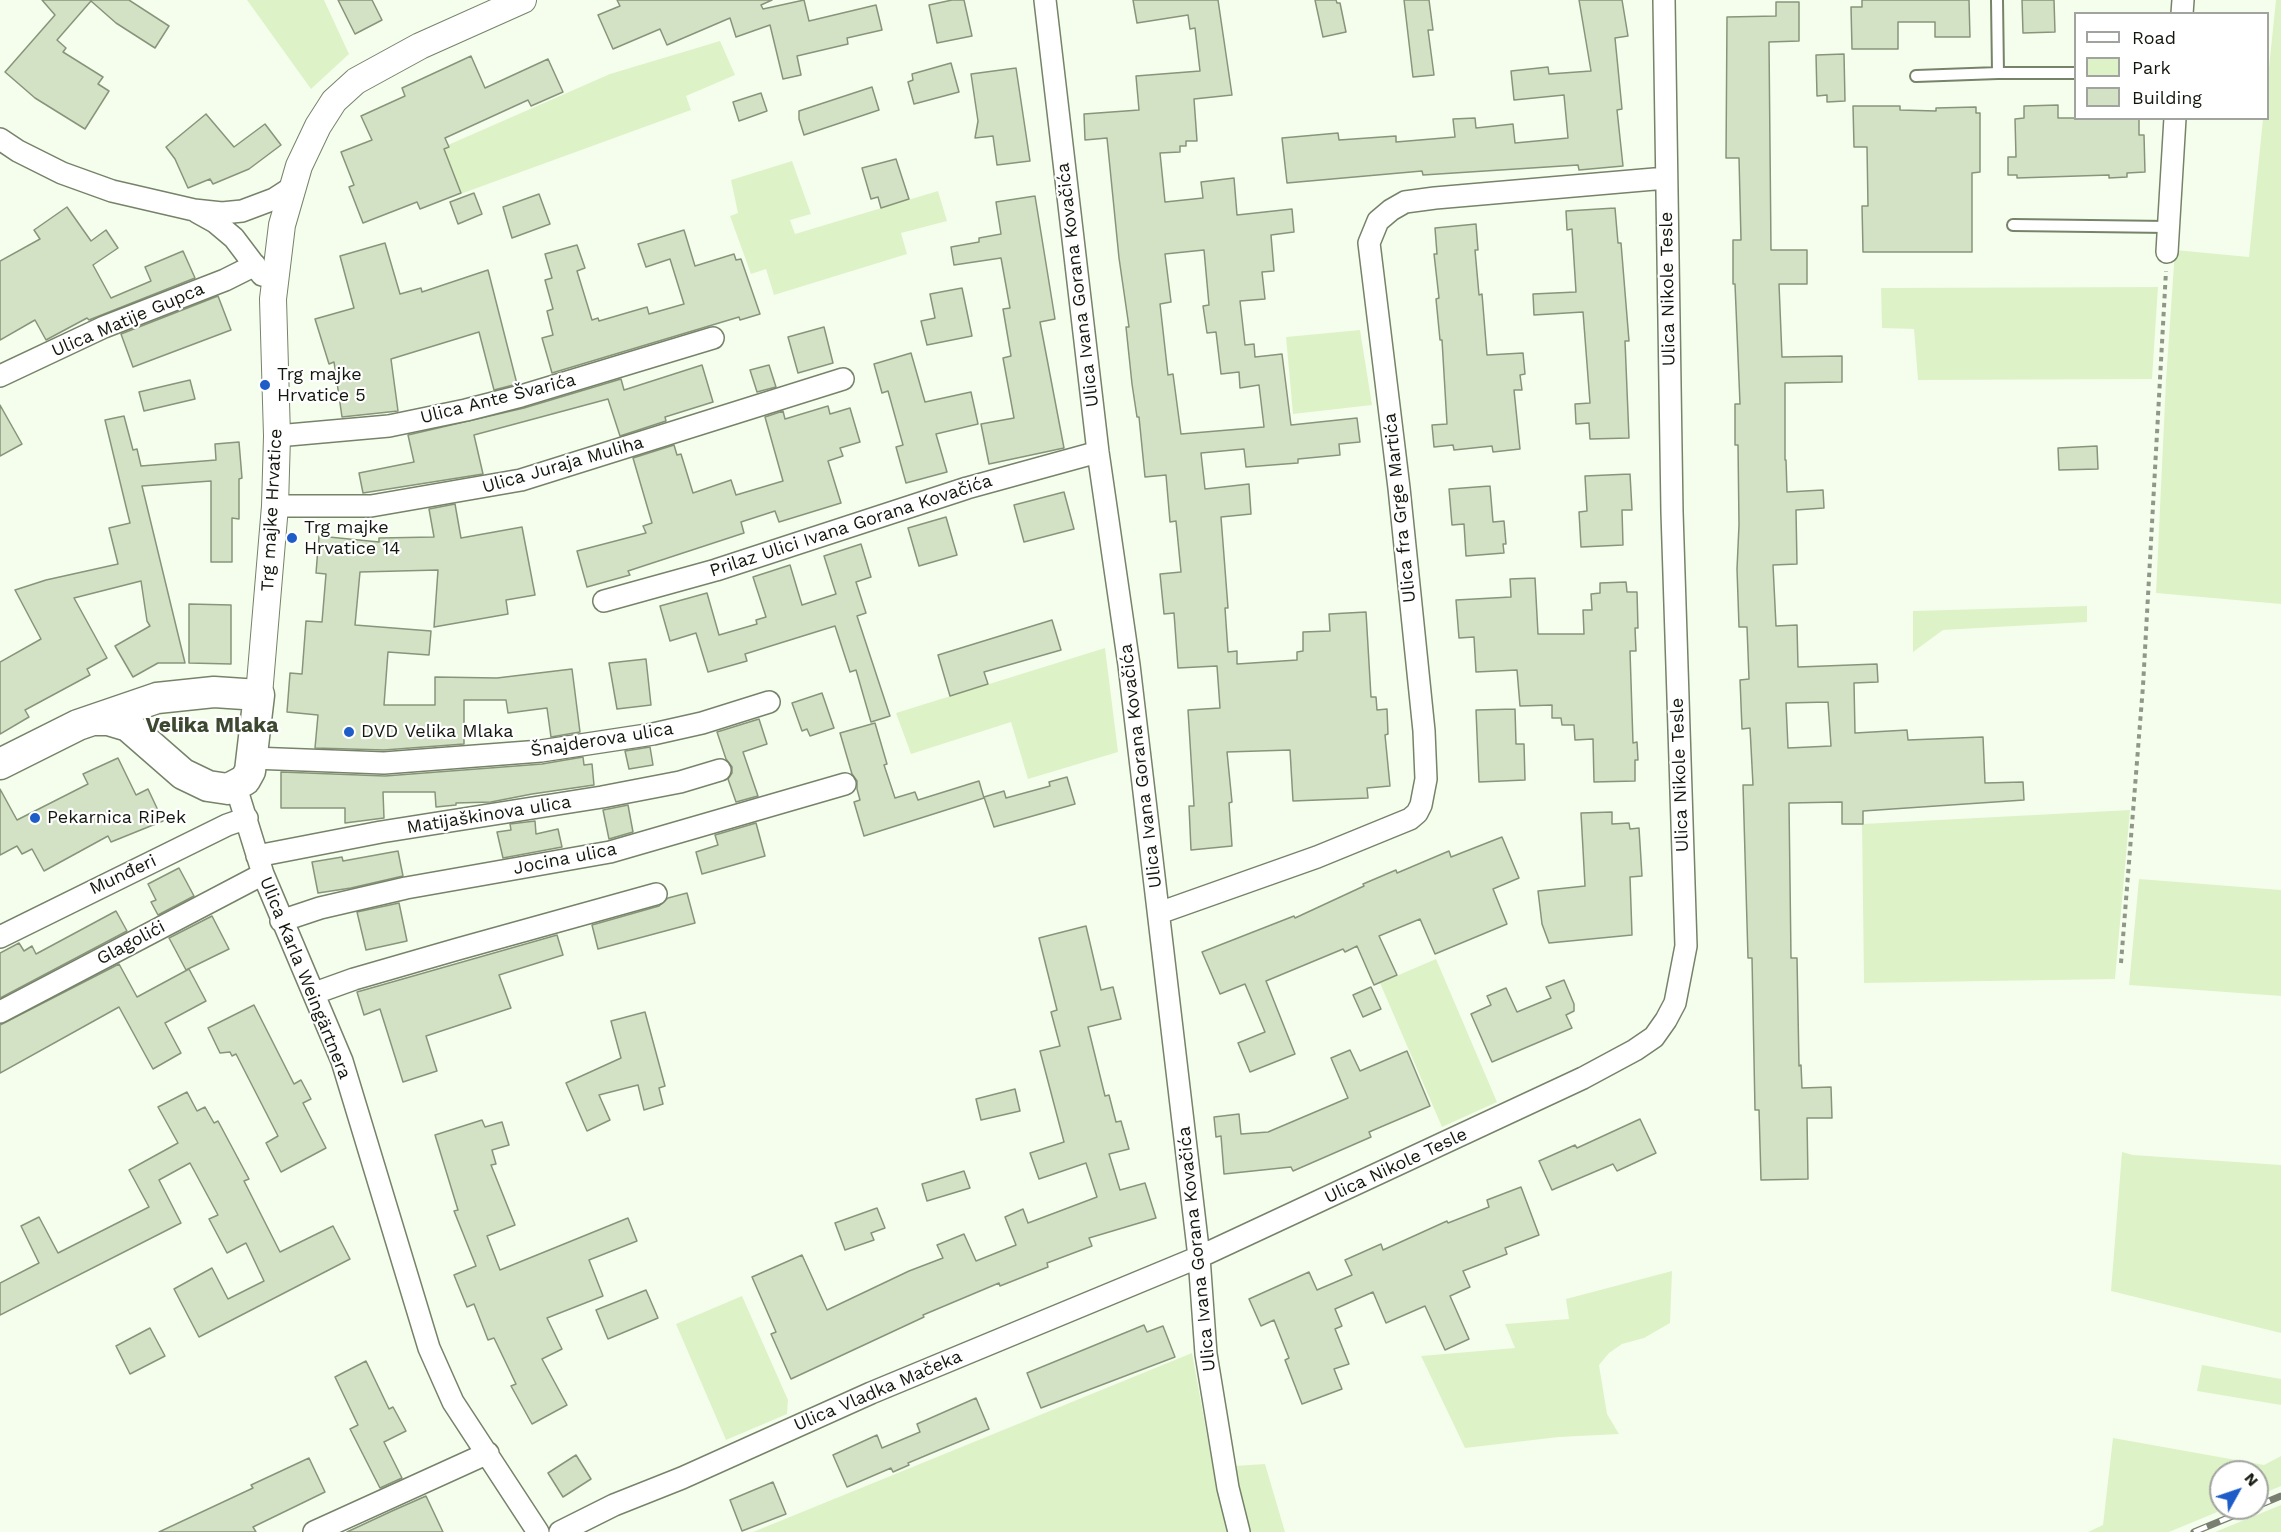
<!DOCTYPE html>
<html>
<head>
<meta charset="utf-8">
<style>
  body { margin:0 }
  #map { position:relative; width:2281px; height:1532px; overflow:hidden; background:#f5feed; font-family:"Work Sans",sans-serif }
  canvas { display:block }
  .legend { position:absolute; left:2074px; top:12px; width:195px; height:108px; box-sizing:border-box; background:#fff; border:2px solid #a1a39f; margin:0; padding:8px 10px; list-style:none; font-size:18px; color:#13180e }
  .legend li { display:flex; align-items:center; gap:12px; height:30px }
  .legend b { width:30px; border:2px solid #a1a39f }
  .north { position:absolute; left:2209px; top:1460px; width:60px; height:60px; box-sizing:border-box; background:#fff; border:2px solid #a1a39f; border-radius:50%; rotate:50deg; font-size:16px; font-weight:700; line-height:24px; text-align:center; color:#13180e }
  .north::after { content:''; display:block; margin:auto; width:21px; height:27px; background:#1e5cc8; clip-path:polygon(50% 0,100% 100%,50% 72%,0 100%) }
</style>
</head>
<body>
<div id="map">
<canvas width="2281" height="1532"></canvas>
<ul class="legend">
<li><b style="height:8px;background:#fff"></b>Road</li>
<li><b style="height:16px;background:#ddf3c7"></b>Park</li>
<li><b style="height:16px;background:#d3e1c4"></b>Building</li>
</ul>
<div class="north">N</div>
</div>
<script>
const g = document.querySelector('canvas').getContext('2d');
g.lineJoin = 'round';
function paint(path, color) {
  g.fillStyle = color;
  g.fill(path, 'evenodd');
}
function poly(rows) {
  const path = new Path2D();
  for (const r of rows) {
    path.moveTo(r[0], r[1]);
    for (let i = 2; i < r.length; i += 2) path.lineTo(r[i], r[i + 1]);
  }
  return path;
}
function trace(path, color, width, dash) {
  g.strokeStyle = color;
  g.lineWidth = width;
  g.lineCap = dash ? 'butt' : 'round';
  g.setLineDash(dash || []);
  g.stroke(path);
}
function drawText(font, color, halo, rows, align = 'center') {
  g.font = font + ' "Work Sans",sans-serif';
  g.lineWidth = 4.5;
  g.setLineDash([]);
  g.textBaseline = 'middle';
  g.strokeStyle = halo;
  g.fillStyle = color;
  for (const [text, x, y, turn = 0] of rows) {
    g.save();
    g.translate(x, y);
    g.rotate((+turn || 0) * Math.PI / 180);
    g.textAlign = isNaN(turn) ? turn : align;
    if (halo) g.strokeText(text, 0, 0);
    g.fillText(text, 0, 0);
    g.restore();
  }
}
paint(poly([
  [247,0,324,0,349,54,311,89],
  [2276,0,2281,0,2281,604,2156,593,2166,380,2175,250,2249,257,2263,119,2268,118,2268,77],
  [720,41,735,75,686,96,691,110,444,200,435,179,444,149,449,147,448,145,610,74],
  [792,161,811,214,790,220,795,234,938,191,947,221,901,233,907,254,774,295,766,269,751,274,730,216,738,213,731,180],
  [2158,287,2152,379,1918,380,1914,329,1882,328,1881,288],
  [1360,330,1372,405,1293,414,1286,337],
  [2087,606,2087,622,1943,630,1913,652,1913,611],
  [1105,648,1118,752,1028,779,1011,722,911,754,896,713],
  [2130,810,2115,979,1864,983,1862,824],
  [2139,879,2281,890,2281,996,2129,985],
  [1436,959,1497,1102,1442,1127,1380,983],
  [2122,1152,2133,1155,2281,1165,2281,1333,2111,1291],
  [1672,1271,1670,1323,1644,1338,1622,1344,1609,1353,1599,1365,1607,1414,1619,1434,1559,1437,1465,1448,1421,1356,1515,1348,1505,1324,1569,1319,1566,1299],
  [742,1296,788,1400,787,1414,726,1440,676,1324],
  [1192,1353,1213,1468,1230,1532,753,1532],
  [2202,1365,2281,1379,2281,1405,2197,1391],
  [2113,1438,2264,1465,2281,1456,2281,1486,2257,1496,2257,1472,2221,1472,2221,1508,2227,1508,2169,1532,2088,1532,2103,1525],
  [1265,1464,1285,1532,1248,1532,1234,1466],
  [2281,1505,2281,1532,2215,1532]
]), '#ddf3c7');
const building = poly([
  [42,0,129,0,169,26,155,48,116,23,91,1,57,40,66,48,63,52,103,77,98,84,109,91,85,129,35,98,5,72,55,15,42,0],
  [338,0,372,0,382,20,355,34,338,0],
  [617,0,772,0,761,5,763,9,804,0,809,21,876,5,882,30,847,38,848,44,797,56,801,75,783,79,770,25,736,37,730,18,667,45,660,29,613,49,598,15,620,6,617,0],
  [952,0,964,0,972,36,937,43,929,5,952,0],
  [1133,0,1218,0,1232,95,1194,99,1197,141,1186,141,1186,146,1180,146,1180,152,1160,153,1165,202,1203,198,1201,182,1234,178,1237,215,1292,209,1294,232,1271,235,1274,271,1262,272,1265,299,1240,301,1245,345,1254,344,1255,357,1282,354,1291,425,1357,418,1360,442,1339,444,1340,455,1298,459,1298,463,1246,467,1244,449,1201,453,1205,489,1249,484,1251,514,1221,517,1228,608,1225,608,1228,652,1237,651,1237,664,1297,660,1297,652,1303,651,1303,632,1330,631,1329,614,1366,612,1371,697,1376,697,1377,710,1387,709,1388,734,1385,735,1390,786,1367,788,1368,798,1293,801,1290,750,1227,752,1232,802,1229,803,1232,846,1191,850,1189,806,1194,806,1188,710,1220,708,1217,666,1178,668,1174,613,1164,614,1160,574,1181,572,1176,521,1170,522,1166,475,1145,477,1139,417,1137,417,1132,384,1126,327,1129,327,1119,258,1107,138,1085,140,1084,114,1139,110,1136,76,1200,71,1195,28,1190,29,1188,15,1137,23,1133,0],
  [1204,250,1209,305,1203,306,1207,333,1216,332,1221,374,1239,372,1240,388,1259,385,1264,427,1181,434,1173,374,1168,375,1160,304,1171,302,1165,254,1204,250],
  [1315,0,1336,0,1337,3,1340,3,1346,32,1323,37,1315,0],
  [1404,0,1429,0,1433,30,1428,30,1434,75,1413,77,1404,0],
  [1579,0,1622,0,1628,36,1615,38,1622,109,1617,110,1623,166,1579,170,1578,165,1423,175,1422,171,1287,183,1282,138,1338,133,1339,140,1396,136,1396,142,1455,137,1453,119,1475,118,1476,128,1513,124,1515,143,1568,138,1564,95,1514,100,1511,71,1548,67,1549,74,1591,71,1579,0],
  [1862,0,1969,0,1970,37,1935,37,1935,22,1898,22,1898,49,1852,49,1851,7,1862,7,1862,0],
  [2022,0,2054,0,2055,32,2023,33,2022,0],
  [1776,2,1799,2,1799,41,1769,42,1771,250,1807,250,1807,284,1779,284,1782,357,1842,356,1842,382,1785,383,1785,460,1786,460,1787,492,1823,490,1824,508,1796,510,1797,564,1773,565,1776,626,1797,625,1798,667,1877,664,1878,682,1854,683,1855,733,1907,730,1908,740,1983,737,1985,783,2023,782,2024,800,1863,811,1863,824,1842,824,1842,802,1789,803,1791,958,1797,958,1799,1066,1801,1065,1802,1088,1831,1087,1832,1118,1807,1118,1808,1179,1761,1180,1759,1110,1755,1110,1752,958,1748,958,1743,785,1753,785,1750,728,1742,729,1740,680,1749,679,1747,627,1739,627,1737,569,1739,525,1738,445,1735,445,1735,404,1740,404,1735,284,1733,284,1733,240,1741,240,1739,158,1726,158,1727,17,1776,16,1776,2],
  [1828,702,1831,746,1788,748,1786,703,1828,702],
  [1844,54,1845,101,1827,102,1827,95,1817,96,1816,55,1844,54],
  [471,56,485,88,548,59,563,92,531,106,528,100,445,138,449,147,444,149,461,193,420,209,417,202,363,223,349,187,354,185,341,152,372,140,361,116,405,96,402,88,471,56],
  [951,63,959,92,914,104,908,82,913,80,912,74,951,63],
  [1016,68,1030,161,997,165,993,136,975,138,978,121,971,74,1016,68],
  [872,87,879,110,804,135,799,119,799,111,872,87],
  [761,93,767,111,739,121,733,102,761,93],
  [2058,105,2058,118,2139,118,2139,135,2144,135,2145,172,2127,173,2127,177,2109,178,2109,175,2017,178,2017,175,2008,175,2008,157,2016,157,2015,119,2024,118,2024,106,2058,105],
  [1853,106,1900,106,1900,110,1936,111,1936,108,1976,107,1976,113,1980,113,1980,172,1972,173,1972,252,1863,252,1862,206,1868,206,1867,147,1854,147,1853,106],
  [206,114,234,147,265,124,281,145,249,169,213,184,210,179,188,188,175,159,166,147,206,114],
  [896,159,909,199,881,208,878,197,871,199,862,168,896,159],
  [474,193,482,214,458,224,450,202,474,193],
  [539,194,550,224,512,238,503,207,539,194],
  [1035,196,1055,319,1040,322,1064,448,989,464,981,424,1014,418,1003,358,1011,356,1003,309,1010,308,1001,258,954,265,951,247,979,242,979,238,1001,234,996,202,1035,196],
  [67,207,91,241,106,230,118,248,93,265,111,298,151,281,145,267,183,251,195,278,89,320,87,318,46,340,35,320,0,340,0,261,40,239,34,230,67,207],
  [1615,208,1618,243,1621,243,1629,341,1625,341,1629,438,1590,439,1589,423,1576,424,1575,404,1590,403,1583,312,1534,315,1533,294,1576,292,1572,229,1567,230,1566,211,1615,208],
  [1476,224,1478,250,1475,250,1479,295,1482,294,1487,355,1523,353,1525,374,1520,375,1522,390,1514,390,1520,449,1493,452,1492,446,1454,450,1453,445,1434,447,1432,425,1447,424,1442,340,1440,340,1436,299,1439,298,1434,254,1437,254,1435,228,1476,224],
  [684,230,695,266,734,254,736,260,741,259,760,314,740,320,739,317,709,326,552,373,542,338,553,335,547,311,553,309,545,280,552,278,545,254,577,245,585,268,577,271,592,320,598,318,599,321,647,307,649,314,684,304,670,259,646,267,638,244,684,230],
  [385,243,400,294,421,288,422,292,488,270,517,384,494,390,479,332,391,359,398,411,342,417,334,362,329,364,315,319,354,308,340,256,385,243],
  [962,288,972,336,927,345,921,321,935,318,930,294,962,288],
  [218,296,231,330,133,367,121,334,218,296],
  [824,327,833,363,798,373,788,337,824,327],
  [911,353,925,402,971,392,978,424,936,434,947,472,906,483,896,447,903,445,888,391,882,393,874,364,911,353],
  [702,365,713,402,665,417,666,421,620,436,608,399,474,435,483,474,363,493,359,473,414,462,408,435,524,408,621,379,624,390,702,365],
  [769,365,776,387,757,392,750,370,769,365],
  [190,380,195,399,144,411,139,392,190,380],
  [0,405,22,444,0,456,0,405],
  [828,406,830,414,850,408,860,442,840,448,843,456,828,461,841,503,779,522,775,511,741,522,744,533,628,571,630,575,587,587,577,551,646,533,643,526,652,523,633,458,674,445,677,455,681,454,693,493,731,480,736,495,783,481,765,417,783,411,785,419,828,406],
  [124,416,133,450,137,449,141,466,216,460,215,444,239,442,242,478,239,479,239,519,232,518,232,562,211,562,211,481,142,486,185,663,158,663,133,677,115,646,150,626,147,621,141,581,74,598,107,658,87,669,90,675,25,710,29,717,0,734,0,662,41,639,15,590,46,580,118,564,109,528,130,523,105,420,124,416],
  [2097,446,2098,469,2059,470,2058,448,2097,446],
  [1630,474,1632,510,1622,510,1623,545,1581,547,1579,512,1587,511,1585,476,1630,474],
  [1490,486,1493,522,1504,521,1506,544,1503,544,1504,553,1466,556,1464,524,1452,525,1449,489,1490,486],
  [1064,492,1074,529,1024,542,1014,505,1064,492],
  [455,504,461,538,522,527,535,595,506,600,508,614,434,627,438,570,360,572,355,625,431,631,429,655,388,652,384,705,435,705,435,677,497,678,572,669,580,732,551,737,547,708,508,713,506,700,464,700,464,744,384,750,315,748,318,715,287,712,290,673,302,674,306,621,322,622,326,574,316,573,319,536,379,542,379,538,434,537,429,509,455,504],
  [946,517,957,555,919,566,908,528,946,517],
  [861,544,871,577,856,582,866,613,857,616,890,716,871,722,856,670,850,672,835,626,745,654,747,661,708,672,696,633,670,641,660,606,707,593,719,635,757,624,756,620,766,617,753,577,790,565,802,605,836,594,824,556,861,544],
  [1535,578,1538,634,1584,634,1583,610,1592,610,1591,594,1600,593,1600,583,1626,582,1627,592,1637,592,1638,628,1635,628,1636,651,1630,651,1633,743,1637,742,1638,760,1635,760,1635,781,1594,782,1593,739,1575,740,1574,725,1562,725,1561,718,1552,718,1552,705,1520,706,1517,670,1476,672,1474,637,1459,638,1456,600,1511,597,1510,579,1535,578],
  [189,604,231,605,231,664,189,663,189,604],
  [1052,620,1061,650,984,672,988,684,950,696,938,655,1052,620],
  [646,659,651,705,617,709,609,663,646,659],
  [822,693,834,728,810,736,807,729,802,731,792,703,822,693],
  [1515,709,1516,744,1524,744,1525,780,1479,782,1476,710,1515,709],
  [759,719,767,744,743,752,758,796,736,802,728,779,732,773,732,767,726,759,717,732,759,719],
  [875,723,887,764,884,765,895,798,915,792,918,800,979,781,984,798,864,836,854,802,860,800,857,789,857,781,852,774,840,733,875,723],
  [650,747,653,765,629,769,625,751,650,747],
  [583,757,584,765,592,764,594,785,532,794,491,802,456,803,456,805,436,807,435,792,383,792,384,818,345,823,345,808,281,808,281,772,385,776,542,764,583,757],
  [118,758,136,795,148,789,163,821,111,842,108,836,44,871,32,849,22,854,17,846,0,855,0,789,17,820,88,784,83,774,118,758],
  [1067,777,1075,804,994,827,984,797,1004,791,1006,798,1050,786,1049,782,1067,777],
  [628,805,633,832,609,839,603,810,628,805],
  [1612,812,1612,824,1629,823,1630,829,1639,828,1642,876,1630,877,1632,935,1549,943,1542,924,1538,891,1585,886,1581,813,1612,812],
  [535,821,536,834,558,829,562,847,503,858,497,832,511,830,510,824,535,821],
  [756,823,765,856,702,874,696,852,718,845,715,835,756,823],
  [1502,837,1519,878,1493,889,1507,924,1435,954,1420,919,1379,936,1397,975,1374,985,1357,946,1345,952,1343,949,1266,981,1295,1054,1250,1072,1238,1043,1265,1032,1245,984,1220,994,1202,952,1294,916,1295,918,1364,886,1363,884,1396,870,1397,873,1449,851,1451,857,1502,837],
  [398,851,403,876,351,888,318,893,312,862,342,857,343,861,398,851],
  [179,868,194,896,158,915,151,902,156,900,148,884,179,868],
  [687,893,695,923,598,949,592,925,659,906,668,898,687,893],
  [399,903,407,941,366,950,357,912,399,903],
  [116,911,127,931,0,998,0,953,19,943,24,951,32,946,36,954,116,911],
  [212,916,229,949,186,970,169,938,212,916],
  [1086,926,1101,990,1113,987,1121,1019,1088,1027,1105,1096,1109,1095,1116,1122,1121,1121,1129,1149,1109,1154,1120,1190,1145,1183,1156,1218,1089,1238,1092,1246,1047,1263,1048,1267,1000,1286,999,1283,923,1315,924,1317,791,1379,771,1334,776,1332,752,1277,802,1255,827,1310,909,1271,943,1258,937,1245,964,1234,976,1261,1016,1245,1005,1217,1023,1209,1028,1223,1097,1197,1086,1163,1039,1179,1030,1153,1064,1142,1040,1051,1060,1046,1051,1012,1057,1010,1039,938,1086,926],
  [557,935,563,955,499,975,511,1008,426,1036,437,1071,403,1082,380,1009,364,1015,357,992,557,935],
  [119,964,137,997,189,969,206,1001,165,1023,181,1053,153,1069,119,1007,0,1073,0,1025,119,964],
  [1564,980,1574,1004,1574,1011,1566,1015,1572,1028,1492,1062,1471,1014,1491,1005,1487,996,1506,988,1517,1012,1551,998,1546,987,1564,980],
  [1371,987,1381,1009,1363,1017,1353,995,1371,987],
  [254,1005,294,1084,301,1080,311,1099,303,1103,326,1148,281,1172,266,1143,278,1136,236,1054,232,1056,230,1052,220,1053,208,1028,254,1005],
  [645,1012,665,1086,659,1088,663,1104,644,1110,638,1085,599,1095,610,1120,587,1131,566,1083,621,1058,611,1021,645,1012],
  [1350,1050,1360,1071,1407,1051,1430,1106,1369,1132,1371,1137,1293,1171,1291,1167,1224,1174,1221,1136,1216,1137,1214,1117,1239,1114,1241,1134,1268,1132,1348,1098,1331,1058,1350,1050],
  [1015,1089,1020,1111,981,1120,976,1099,1015,1089],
  [187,1092,197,1111,205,1107,214,1123,218,1121,249,1179,244,1181,280,1252,333,1226,350,1259,199,1337,174,1289,212,1268,228,1299,264,1281,246,1243,227,1253,209,1219,218,1215,190,1163,159,1180,181,1223,0,1315,0,1283,39,1263,21,1226,39,1217,58,1253,149,1207,129,1170,178,1143,158,1107,187,1092],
  [1640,1119,1656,1153,1617,1171,1613,1164,1552,1190,1539,1161,1575,1145,1577,1148,1640,1119],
  [482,1120,485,1127,502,1122,509,1145,492,1150,496,1164,491,1165,515,1225,487,1236,500,1270,628,1218,637,1241,589,1260,603,1296,547,1318,562,1349,542,1359,567,1405,532,1424,511,1386,516,1384,494,1338,488,1340,474,1304,467,1307,454,1275,476,1266,454,1211,458,1210,435,1135,482,1120],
  [964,1171,970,1188,927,1201,922,1184,964,1171],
  [1521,1187,1539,1235,1505,1248,1507,1254,1463,1271,1470,1287,1450,1296,1469,1339,1445,1350,1425,1306,1386,1323,1373,1292,1335,1309,1342,1326,1335,1329,1349,1364,1334,1369,1342,1389,1302,1404,1285,1360,1289,1358,1274,1320,1261,1326,1249,1299,1309,1272,1317,1290,1352,1275,1345,1260,1381,1244,1383,1250,1447,1221,1448,1223,1489,1207,1487,1200,1521,1187],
  [877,1208,885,1228,871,1233,874,1240,845,1250,835,1223,877,1208],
  [646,1290,658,1318,608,1339,596,1310,646,1290],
  [1144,1325,1147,1332,1163,1326,1175,1357,1041,1408,1027,1373,1144,1325],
  [150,1328,165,1356,130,1374,116,1346,150,1328],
  [366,1361,389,1409,393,1407,406,1431,384,1442,402,1478,380,1488,350,1429,358,1425,335,1377,366,1361],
  [976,1398,989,1429,908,1463,909,1465,893,1472,891,1468,847,1487,833,1455,877,1435,882,1448,920,1432,917,1424,976,1398],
  [576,1455,591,1479,563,1497,548,1473,576,1455],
  [309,1458,325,1492,253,1527,256,1532,159,1532,253,1488,251,1485,309,1458],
  [773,1482,786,1514,742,1531,730,1500,773,1482],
  [426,1496,443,1532,347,1532,392,1511,426,1496]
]);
paint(building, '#d3e1c4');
trace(building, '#88957a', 1.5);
const service = poly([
  [1997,0,1998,73],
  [1916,76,1998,73,2076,73],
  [2013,225,2168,227]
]);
const minor = poly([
  [1045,0,1098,452,1129,665,1199,1257,1206,1354,1228,1488,1239,1532],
  [2182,14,2183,0],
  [0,139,18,151,62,173,112,191,194,210,222,213,242,211,274,199,291,188],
  [197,212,215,222,234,238,262,275],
  [2167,252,2175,118],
  [0,376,104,327,225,280,255,265],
  [277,436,389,426,466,410,521,396,713,338],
  [275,506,371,506,521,480,843,379],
  [604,601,716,570,967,488,1098,452],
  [252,758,384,763,541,751,653,734,702,723,769,702],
  [236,787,263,874,342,1061,429,1348,453,1402,538,1532],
  [257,856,381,832,602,797,680,782,720,770],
  [1159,913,1317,857,1410,819,1417,813,1421,805,1426,779,1424,731,1399,488,1369,243,1378,221,1391,210,1405,202,1435,198,1666,178],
  [281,921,320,908,406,888,610,852,845,784],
  [0,937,227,825,247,818],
  [315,993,354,979,458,949,656,894],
  [0,1012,263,874],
  [314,1532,488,1453],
  [560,1532,614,1505,682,1478,871,1393,1199,1257,1583,1078,1635,1050,1654,1037,1666,1020,1675,1003,1686,946,1672,512,1664,0]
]);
const tertiary = poly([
  [259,695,275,506,277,436,273,299,282,225,299,166,318,126,334,101,356,81,420,46,523,0]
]);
const secondary = poly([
  [0,764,78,725,157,698,214,692,259,695,250,771,245,780,228,789,208,786,183,774,128,726,108,720,95,720]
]);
trace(service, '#768369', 14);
trace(minor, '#768369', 24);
trace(tertiary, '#768369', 28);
trace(secondary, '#768369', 33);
trace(poly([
  [2121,963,2143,686,2166,271]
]), '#909789', 4, [4.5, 4.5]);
trace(service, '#fff', 10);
trace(minor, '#fff', 21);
trace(tertiary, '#fff', 26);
trace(secondary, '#fff', 30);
const rail = poly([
  [2257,1506,2281,1496],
  [2194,1532,2252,1508]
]);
trace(rail, '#798072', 7);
trace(rail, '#fff', 4.5, [14]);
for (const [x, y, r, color] of [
  [265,385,6,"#1e5cc8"],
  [292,538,6,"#1e5cc8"],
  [349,732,6,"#1e5cc8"],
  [35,818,6,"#1e5cc8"]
]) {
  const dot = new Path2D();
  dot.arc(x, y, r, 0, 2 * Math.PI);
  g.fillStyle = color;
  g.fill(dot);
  trace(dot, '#fff', 2);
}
drawText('18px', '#13180e', '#fff', [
  ["Ulica Ivana Gorana Kovačića",1078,285,-97],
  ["Ulica Nikole Tesle",1668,289,-91],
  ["Ulica Matije Gupca",128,320,-23],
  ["Ulica Ante Švarića",498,399,-14],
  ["Ulica Juraja Muliha",563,465,-16],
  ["Ulica fra Grge Martića",1400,508,-96],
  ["Trg majke Hrvatice",272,510,-87],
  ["Prilaz Ulici Ivana Gorana Kovačića",851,526,-18],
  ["Šnajderova ulica",602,740,-9],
  ["Ulica Ivana Gorana Kovačića",1141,766,-97],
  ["Ulica Nikole Tesle",1680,775,-92],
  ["Matijaškinova ulica",489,815,-9],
  ["Jocina ulica",565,859,-11],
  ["Munđeri",123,875,-25],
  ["Glagolići",131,943,-28],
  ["Ulica Karla Weingärtnera",305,978,68],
  ["Ulica Nikole Tesle",1396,1166,-25],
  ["Ulica Ivana Gorana Kovačića",1197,1249,-96],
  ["Ulica Vladka Mačeka",878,1391,-23]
]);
drawText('18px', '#13180e', '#fff', [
  ["Trg majke",277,375],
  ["Hrvatice 5",277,396],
  ["Trg majke",304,528],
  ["Hrvatice 14",304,549],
  ["DVD Velika Mlaka",361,732],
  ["Pekarnica RiPek",47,818]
], 'left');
drawText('bold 21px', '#3d4830', '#fff', [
  ["Velika Mlaka",212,726]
]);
</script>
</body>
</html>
